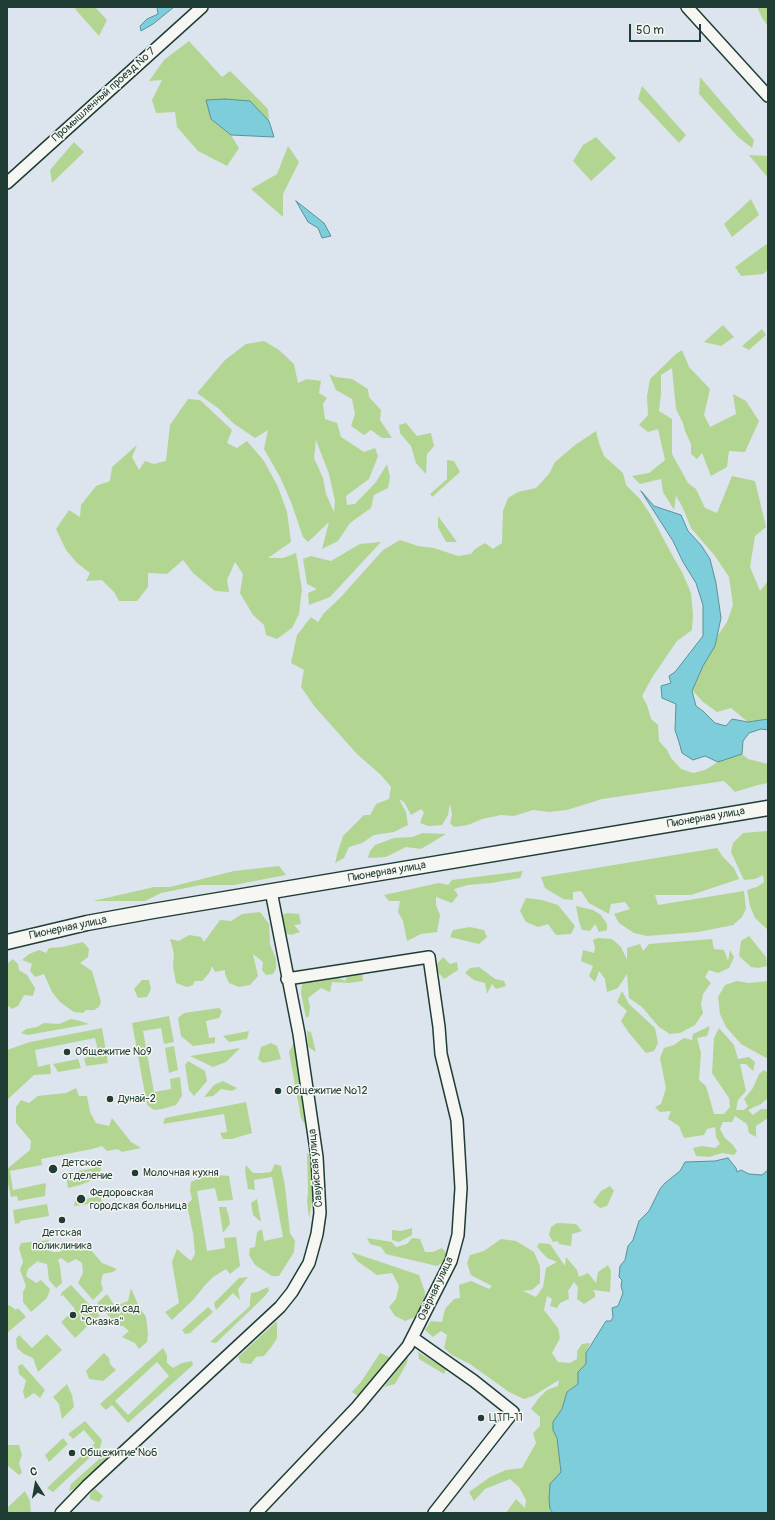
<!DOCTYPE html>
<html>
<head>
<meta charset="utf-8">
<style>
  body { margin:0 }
  #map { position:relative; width:775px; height:1520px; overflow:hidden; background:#dce4ee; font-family:Pangolin,sans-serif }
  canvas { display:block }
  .frame { position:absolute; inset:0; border:8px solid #1f3d34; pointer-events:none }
  .north { position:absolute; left:16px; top:1464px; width:40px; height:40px; -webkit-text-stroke:3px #f6f6f2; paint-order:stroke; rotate:349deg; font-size:11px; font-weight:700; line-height:16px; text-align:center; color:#1f3d34 }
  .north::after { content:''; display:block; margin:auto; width:14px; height:18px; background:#1f3d34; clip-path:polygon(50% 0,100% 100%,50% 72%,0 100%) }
  .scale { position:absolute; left:629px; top:24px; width:72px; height:18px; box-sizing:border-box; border:2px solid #1f3d34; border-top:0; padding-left:5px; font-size:12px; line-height:14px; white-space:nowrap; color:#1f3d34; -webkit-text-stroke:3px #f6f6f2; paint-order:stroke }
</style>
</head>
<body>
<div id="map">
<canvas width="775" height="1520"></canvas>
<div class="frame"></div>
<div class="north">С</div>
<div class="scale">50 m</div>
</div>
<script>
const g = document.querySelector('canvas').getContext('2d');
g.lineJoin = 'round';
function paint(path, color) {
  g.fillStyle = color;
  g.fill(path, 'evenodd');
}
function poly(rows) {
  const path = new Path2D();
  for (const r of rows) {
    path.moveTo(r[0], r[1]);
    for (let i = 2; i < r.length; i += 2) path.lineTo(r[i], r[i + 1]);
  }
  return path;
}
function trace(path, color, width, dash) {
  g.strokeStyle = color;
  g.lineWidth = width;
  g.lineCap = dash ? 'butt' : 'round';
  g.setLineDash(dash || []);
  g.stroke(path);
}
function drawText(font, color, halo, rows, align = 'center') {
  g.font = font + ' Pangolin,sans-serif';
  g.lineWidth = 3;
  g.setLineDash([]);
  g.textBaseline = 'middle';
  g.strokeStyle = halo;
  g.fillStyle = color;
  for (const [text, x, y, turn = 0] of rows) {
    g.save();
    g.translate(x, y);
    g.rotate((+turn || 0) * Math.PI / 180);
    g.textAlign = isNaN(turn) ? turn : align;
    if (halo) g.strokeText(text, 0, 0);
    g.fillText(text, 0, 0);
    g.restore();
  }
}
paint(poly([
  [78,7,95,7,107,20,99,36,75,9],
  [757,7,768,7,768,26,762,18],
  [189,41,222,77,230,71,268,109,269,121,249,101,211,119,231,135,239,148,227,166,198,151,177,127,175,112,156,113,152,100,162,80,149,81,164,60],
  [700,77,754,140,752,148,738,137,699,94],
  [642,86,686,135,679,143,638,99],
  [596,137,616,158,591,181,573,161,583,145],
  [74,142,84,152,52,183,50,170],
  [288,146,299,162,283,194,283,217,251,189,277,174],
  [749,155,768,156,768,178],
  [751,199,759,215,732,237,724,224],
  [768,243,768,270,763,274,741,276,735,267],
  [723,325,734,337,721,346,704,342],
  [762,329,766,335,749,350,742,346],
  [264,341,279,350,294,364,298,383,307,379,321,381,319,393,327,398,323,404,325,419,337,423,341,437,364,452,375,448,378,456,369,479,346,496,347,505,355,504,376,482,387,464,390,477,388,488,374,495,371,508,350,523,338,541,322,549,329,522,308,542,303,537,291,502,280,477,264,449,268,430,255,438,233,423,218,408,197,393,225,360,246,344],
  [316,440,329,474,335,501,334,512,326,494,323,478,314,458],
  [682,350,689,367,710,389,704,415,710,427,736,414,733,394,746,401,759,421,745,452,729,451,727,467,711,476,702,453,697,459,691,454,691,444,685,431,683,423,676,409,672,368,661,375,661,393,659,411,672,419,672,454,688,483,696,489,705,508,717,513,732,476,755,481,766,527,755,536,750,567,760,591,768,581,768,719,748,722,731,708,717,712,703,702,692,690,703,666,715,646,718,635,727,622,733,605,729,577,715,556,691,528,682,506,676,496,674,510,663,492,661,479,640,484,632,476,649,473,665,460,658,429,648,432,639,425,648,415,647,396,650,379,676,354],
  [329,374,336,377,352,379,368,389,369,397,381,410,380,420,392,438,382,438,371,430,364,435,351,426,355,414,352,399,336,390],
  [188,399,200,400,232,430,227,443,237,448,247,441,264,461,278,487,287,512,291,542,268,558,283,558,296,553,302,589,299,614,292,628,277,639,266,635,264,625,253,615,240,593,243,574,235,562,227,580,229,592,215,591,193,573,183,560,167,574,148,573,148,587,137,601,119,601,114,592,102,580,86,581,90,573,77,563,66,550,56,529,69,510,80,517,81,505,96,486,110,481,112,467,137,445,132,457,139,470,145,461,154,464,166,461,170,425],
  [406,423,417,436,431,433,434,446,427,454,426,474,416,463,411,446,400,433,399,425],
  [596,431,599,443,604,456,623,473,626,485,640,499,652,517,671,553,682,572,691,593,693,615,692,630,677,641,653,676,642,696,647,705,651,719,658,725,659,741,667,750,671,758,681,769,693,773,705,770,718,762,742,754,748,759,768,764,768,783,758,785,735,792,724,781,602,799,567,810,549,812,533,810,514,816,501,815,482,819,468,825,454,827,450,823,452,815,450,803,448,815,442,825,428,826,420,823,424,812,421,809,411,815,404,802,399,799,406,812,408,825,394,832,374,835,362,843,349,847,344,858,335,863,338,851,343,836,364,815,370,815,376,804,389,799,391,787,381,775,357,754,315,707,301,687,304,670,291,663,297,635,311,617,318,622,324,613,340,598,383,550,400,540,418,546,434,548,458,556,471,554,475,549,485,543,493,549,502,543,503,511,508,498,518,492,536,488,549,474,555,462,575,445],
  [447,460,454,461,460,472,432,497,430,494,447,479],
  [438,516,457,542,446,542,438,527],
  [381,542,330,597,309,605,308,593,317,589,307,584,303,559,311,556,331,561,360,544],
  [767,831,768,831,768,930,755,918,750,906,747,890,757,887,764,882,763,875,755,879,744,880,731,852,733,843,743,833],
  [423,833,446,834,421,849,406,847,386,857,368,858,370,851,375,845,394,838,412,837],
  [717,848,723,857,734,868,739,879,691,895,655,895,658,905,744,891,746,909,742,917,733,925,698,932,647,936,634,933,619,923,614,914,630,909,625,902,611,904,609,914,589,903,581,891,573,892,573,900,563,899,545,888,541,877],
  [279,866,286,875,234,885,201,885,161,893,145,901,93,901,154,887,170,887,234,871],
  [523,871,520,878,491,883,468,885,454,889,458,895,452,903,436,897,436,905,440,915,437,932,421,934,407,941,403,921,398,912,400,901,389,901,384,895,439,883,448,885,452,880],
  [526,898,542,900,558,905,575,926,571,934,556,935,548,924,538,927,526,922,520,911],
  [576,906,593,910,601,915,607,924,607,930,599,932,595,924,590,931,582,930,579,922],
  [260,912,269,924,270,944,276,959,276,969,273,974,266,975,262,970,263,962,253,954,258,976,250,985,239,987,229,983,225,974,225,970,215,972,212,966,210,972,202,981,195,981,193,985,187,987,176,983,173,966,174,954,170,939,179,941,189,935,201,937,204,942,220,920,231,921,242,914],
  [287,913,299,914,301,924,294,925,300,932,291,935,285,933,280,916],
  [470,927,484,930,487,937,479,944,450,937,453,930],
  [749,936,766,957,767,966,758,968,751,967,739,956,741,941],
  [598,938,612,939,621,947,627,960,627,948,640,944,643,951,649,944,712,939,714,949,724,950,728,961,730,950,734,957,729,968,718,973,709,970,705,977,711,983,703,994,701,1005,703,1013,695,1025,680,1033,670,1034,659,1027,642,1007,629,998,627,974,618,988,607,992,605,979,599,971,595,982,589,976,593,966,581,961,583,950,594,953,595,947,593,940],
  [83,942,89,949,88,957,80,963,92,971,101,1002,99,1007,94,1010,86,1010,83,1013,74,1012,60,1002,52,992,44,974,35,977,30,971,32,964,22,960,29,954,39,950,46,953,49,948,62,947],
  [443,957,450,964,457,962,458,970,444,979,438,972,436,965],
  [13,959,18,964,19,970,27,975,35,988,33,996,24,995,18,1006,12,1009,7,1005,7,964],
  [479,967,495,979,504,981,506,986,496,989,492,984,487,994,485,983,474,980,465,973,470,968],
  [362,972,363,981,349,983,332,982,330,992,321,988,308,998,310,1006,309,1016,306,1018,301,993,302,984,335,976,345,981,348,975],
  [142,980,149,980,151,989,147,997,138,998,134,989],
  [737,981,749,983,768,981,768,1059,741,1044,726,1027,720,1014,718,997,725,985],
  [622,991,629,1004,655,1028,658,1043,654,1051,646,1053,629,1033,621,1021,627,1011,617,1002],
  [219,1008,222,1011,219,1018,206,1021,209,1038,215,1037,215,1043,193,1046,181,1036,178,1018,184,1013],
  [169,1016,174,1042,164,1044,161,1028,143,1031,154,1092,171,1089,170,1079,180,1077,182,1096,176,1105,162,1109,154,1110,147,1105,132,1023],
  [71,1019,80,1021,89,1024,28,1035,21,1033,26,1029,37,1027,44,1023,59,1024],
  [710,1026,707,1036,697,1038,701,1053,699,1080,706,1086,714,1114,724,1114,730,1107,729,1098,712,1073,714,1038,719,1028,734,1045,738,1059,749,1057,755,1062,753,1071,746,1064,740,1064,746,1091,738,1100,736,1110,744,1110,748,1106,744,1099,753,1088,759,1074,764,1070,768,1073,768,1098,761,1104,748,1110,753,1115,761,1109,768,1109,768,1118,756,1126,756,1137,749,1133,747,1124,735,1116,732,1122,723,1122,720,1129,725,1138,732,1144,737,1151,734,1155,722,1153,709,1157,696,1156,693,1148,702,1146,715,1148,720,1144,716,1137,715,1127,707,1129,704,1135,684,1138,679,1126,668,1119,671,1111,660,1112,655,1107,661,1104,666,1088,660,1058,664,1048,674,1045,684,1038,692,1040,693,1034],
  [102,1028,108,1063,86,1066,84,1058,99,1055,95,1038,35,1050,38,1067,50,1064,51,1074,34,1075,7,1100,7,1050,30,1042],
  [249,1031,247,1039,229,1042,223,1036],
  [307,1031,311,1032,316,1052,308,1047],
  [271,1043,277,1046,281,1059,263,1063,258,1059,261,1047],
  [294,1043,298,1058,306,1126,301,1118,289,1052],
  [174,1046,178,1070,169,1073,165,1048],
  [240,1048,226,1062,213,1067,190,1056],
  [78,1059,81,1068,58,1072,53,1064],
  [188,1061,205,1071,207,1081,194,1096,189,1090,185,1065],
  [223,1081,237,1088,232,1091,221,1089,213,1096,204,1097,214,1085],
  [76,1088,79,1096,87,1096,90,1112,96,1123,109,1126,112,1118,131,1142,141,1148,122,1152,118,1149,107,1151,102,1146,92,1149,41,1159,42,1165,10,1171,13,1190,46,1183,45,1196,18,1201,17,1196,11,1197,7,1179,7,1169,30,1150,31,1141,16,1123,16,1107,21,1100,29,1103,38,1096,66,1093],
  [246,1102,252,1133,232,1139,223,1139,220,1133,227,1132,224,1114,163,1124,165,1118],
  [307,1153,310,1156,313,1197,309,1218,307,1201,308,1192],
  [100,1164,101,1170,99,1174,93,1180,80,1185,68,1188,66,1173,95,1168,95,1165],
  [275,1164,281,1166,285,1186,290,1233,295,1241,294,1252,279,1276,272,1276,255,1265,249,1255,250,1248,255,1247,257,1232,262,1229,264,1241,283,1237,272,1177,254,1180,255,1190,248,1189,245,1171,246,1165,253,1173,262,1173,271,1172],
  [208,1174,229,1176,233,1200,218,1201,215,1188,197,1191,207,1251,225,1248,224,1238,236,1237,240,1266,230,1274,226,1269,213,1277,206,1284,193,1300,172,1320,165,1312,179,1303,172,1262,177,1249,191,1261,195,1254,193,1233,187,1205,192,1199,190,1191,191,1182],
  [610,1186,614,1191,607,1206,600,1208,593,1202,601,1191],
  [100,1196,102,1202,74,1206,75,1201],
  [257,1199,261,1222,253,1215,251,1203],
  [47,1204,49,1216,20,1221,20,1223,15,1224,13,1210],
  [219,1207,226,1207,229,1217,230,1224,223,1233],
  [557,1223,576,1224,582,1231,572,1234,571,1246,559,1244,558,1241,553,1242,549,1235,551,1227],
  [412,1228,412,1235,399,1242,392,1240,392,1230,401,1231],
  [367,1238,392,1242,396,1247,407,1244,412,1238,420,1239,425,1252,433,1252,442,1248,447,1254,445,1261,437,1266,386,1254,381,1247,370,1244],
  [501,1239,516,1241,534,1252,540,1266,540,1283,532,1290,523,1291,536,1297,543,1287,546,1268,557,1262,547,1258,537,1247,539,1243,550,1244,565,1266,566,1257,577,1270,579,1277,588,1273,596,1283,598,1272,608,1265,611,1271,610,1292,593,1290,595,1293,595,1297,584,1304,577,1299,578,1287,574,1282,568,1291,569,1299,560,1303,557,1308,550,1306,552,1299,547,1296,544,1310,558,1328,560,1338,552,1353,558,1362,570,1363,577,1359,577,1351,582,1344,590,1343,586,1353,586,1364,578,1372,578,1384,567,1392,562,1409,553,1422,553,1430,557,1438,561,1472,550,1509,553,1513,506,1513,516,1499,525,1508,526,1500,519,1487,510,1479,485,1489,474,1501,469,1492,490,1477,506,1470,522,1468,536,1443,533,1433,540,1426,540,1417,531,1409,538,1399,547,1390,558,1386,559,1380,533,1396,524,1399,509,1392,470,1364,452,1355,444,1348,447,1335,441,1331,433,1337,425,1330,431,1321,442,1322,445,1309,454,1299,460,1298,459,1285,471,1281,489,1289,492,1286,471,1275,467,1263,470,1255,484,1251],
  [49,1240,47,1249,53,1252,59,1252,69,1247,85,1243,102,1263,117,1269,113,1272,103,1274,101,1282,103,1290,93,1300,78,1283,83,1273,82,1263,76,1259,68,1263,61,1258,58,1260,60,1266,62,1283,56,1288,49,1280,47,1264,38,1262,39,1260,28,1269,26,1276,36,1283,41,1280,50,1289,47,1298,31,1312,23,1302,23,1292,26,1286,20,1270,23,1262,19,1248,21,1243],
  [351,1252,419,1275,425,1292,424,1305,415,1317,405,1321,395,1316,389,1307,396,1299,399,1286,392,1273,377,1275,357,1261],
  [248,1277,238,1289,240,1300,233,1293,216,1310,214,1303,239,1278],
  [71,1285,100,1316,96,1318,75,1338,61,1322,75,1309,63,1295,60,1297,62,1292],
  [268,1287,269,1291,263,1298,216,1343,210,1342,250,1306,250,1300,251,1293,257,1292],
  [131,1288,139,1307,146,1317,148,1334,147,1342,139,1349,135,1343,122,1337,129,1331,123,1326,118,1326,97,1303,107,1294,118,1311,120,1304,128,1301],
  [9,1305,16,1310,18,1308,26,1317,7,1333,7,1306],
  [208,1307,213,1312,190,1333,185,1334,182,1330],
  [277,1321,277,1338,272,1346,264,1356,256,1357,251,1364,241,1363,238,1357],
  [47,1334,62,1350,38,1372,33,1358,24,1354,17,1348,16,1339,19,1335,32,1348],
  [163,1348,167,1355,167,1363,173,1368,182,1363,192,1361,193,1365,128,1423,112,1405,106,1410,100,1404],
  [157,1362,169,1376,128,1415,115,1401],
  [418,1352,446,1369,444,1374,419,1359],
  [104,1353,109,1358,110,1364,116,1370,103,1381,89,1379,86,1371],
  [380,1353,392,1358,374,1381,358,1396,352,1392,361,1382],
  [408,1356,407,1363,395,1384,384,1387],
  [22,1364,45,1390,40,1398,34,1393,25,1399,23,1392,26,1380,19,1374,18,1366],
  [67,1384,72,1395,74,1407,62,1419,59,1404,53,1397],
  [85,1421,102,1440,100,1448,53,1492,47,1488,50,1485,95,1443,84,1430,73,1439,68,1434],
  [63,1438,68,1444,49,1462,45,1455],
  [7,1445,19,1445,22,1455,19,1463,22,1473,19,1475,7,1465],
  [106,1453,106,1461,88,1475,77,1488,69,1491,71,1484],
  [95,1489,103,1496,99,1502,90,1499,90,1494],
  [25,1491,30,1501,31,1513,7,1513,7,1508]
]), '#b2d691');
const water = poly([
  [157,7,174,7,153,24,141,31,140,26,147,19,158,14,157,7],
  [225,99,250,101,269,121,274,137,231,135,211,119,206,100,225,99],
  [296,201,324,223,331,236,322,238,318,228,308,222,296,201],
  [641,491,654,506,681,515,688,531,701,545,710,559,716,583,721,618,715,646,703,666,692,691,696,706,703,711,715,723,726,726,732,719,748,722,768,719,768,730,761,729,749,733,743,741,742,754,718,762,705,756,693,760,682,753,679,742,675,730,676,704,662,698,661,686,671,683,669,676,675,672,703,636,703,605,696,583,683,562,673,541,641,491],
  [728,1158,736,1168,737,1172,741,1170,749,1174,762,1175,768,1170,768,1513,553,1513,550,1509,549,1499,550,1484,561,1472,557,1438,553,1430,553,1422,562,1409,567,1392,578,1384,578,1372,586,1364,586,1353,606,1321,611,1321,613,1317,612,1308,618,1306,623,1293,621,1286,622,1280,619,1277,620,1266,625,1260,628,1246,633,1240,639,1221,649,1211,660,1189,665,1183,680,1171,685,1162,715,1161,728,1158]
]);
paint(water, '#7ecddb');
trace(water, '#589398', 1);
const minor = poly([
  [687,7,768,96],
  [7,183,202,7],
  [413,1338,474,1381,513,1412,434,1513],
  [61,1513,87,1486,280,1307,292,1292,309,1263,317,1234,320,1213,317,1157,299,1034,271,891],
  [256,1513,357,1407,408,1346,451,1261,458,1235,461,1188,457,1120,441,1054,439,1027,429,957,287,979]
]);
const major = poly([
  [7,942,87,923,153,911,768,808]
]);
trace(minor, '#1f3d34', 14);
trace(major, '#1f3d34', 17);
trace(minor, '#f6f6f2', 11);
trace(major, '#f6f6f2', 14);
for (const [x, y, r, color] of [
  [67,1052,4,"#1f3d34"],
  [278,1091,4,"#1f3d34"],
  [110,1099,4,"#1f3d34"],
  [53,1169,5,"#1f3d34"],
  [135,1173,4,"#1f3d34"],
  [81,1199,5,"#1f3d34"],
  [62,1220,4,"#1f3d34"],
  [73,1315,4,"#1f3d34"],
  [481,1418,4,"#1f3d34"],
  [72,1453,4,"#1f3d34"]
]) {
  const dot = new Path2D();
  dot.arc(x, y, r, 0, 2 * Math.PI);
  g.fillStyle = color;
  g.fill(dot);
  trace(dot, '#f6f6f2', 1.5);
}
drawText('11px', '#1f3d34', '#f6f6f2', [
  ["Промышленный проезд № 7",104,95,-42],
  ["Пионерная улица",706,818,-10],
  ["Пионерная улица",387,872,-10],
  ["Пионерная улица",68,928,-12],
  ["Савуйская улица",316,1168,-95],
  ["Озёрная улица",436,1289,-65]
]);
drawText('11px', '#1f3d34', '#f6f6f2', [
  ["Общежитие №9",75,1052],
  ["Общежитие №12",286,1091],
  ["Дунай-2",118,1099],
  ["Детское",62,1163],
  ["отделение",62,1176],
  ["Молочная кухня",143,1173],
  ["Федоровская",90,1193],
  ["городская больница",90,1206],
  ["Детская",62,1233,"center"],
  ["поликлиника",62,1246,"center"],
  ["Детский сад",81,1309],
  ["\"Сказка\"",81,1322],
  ["ЦТП-11",489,1418],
  ["Общежитие №6",80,1453]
], 'left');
</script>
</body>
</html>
